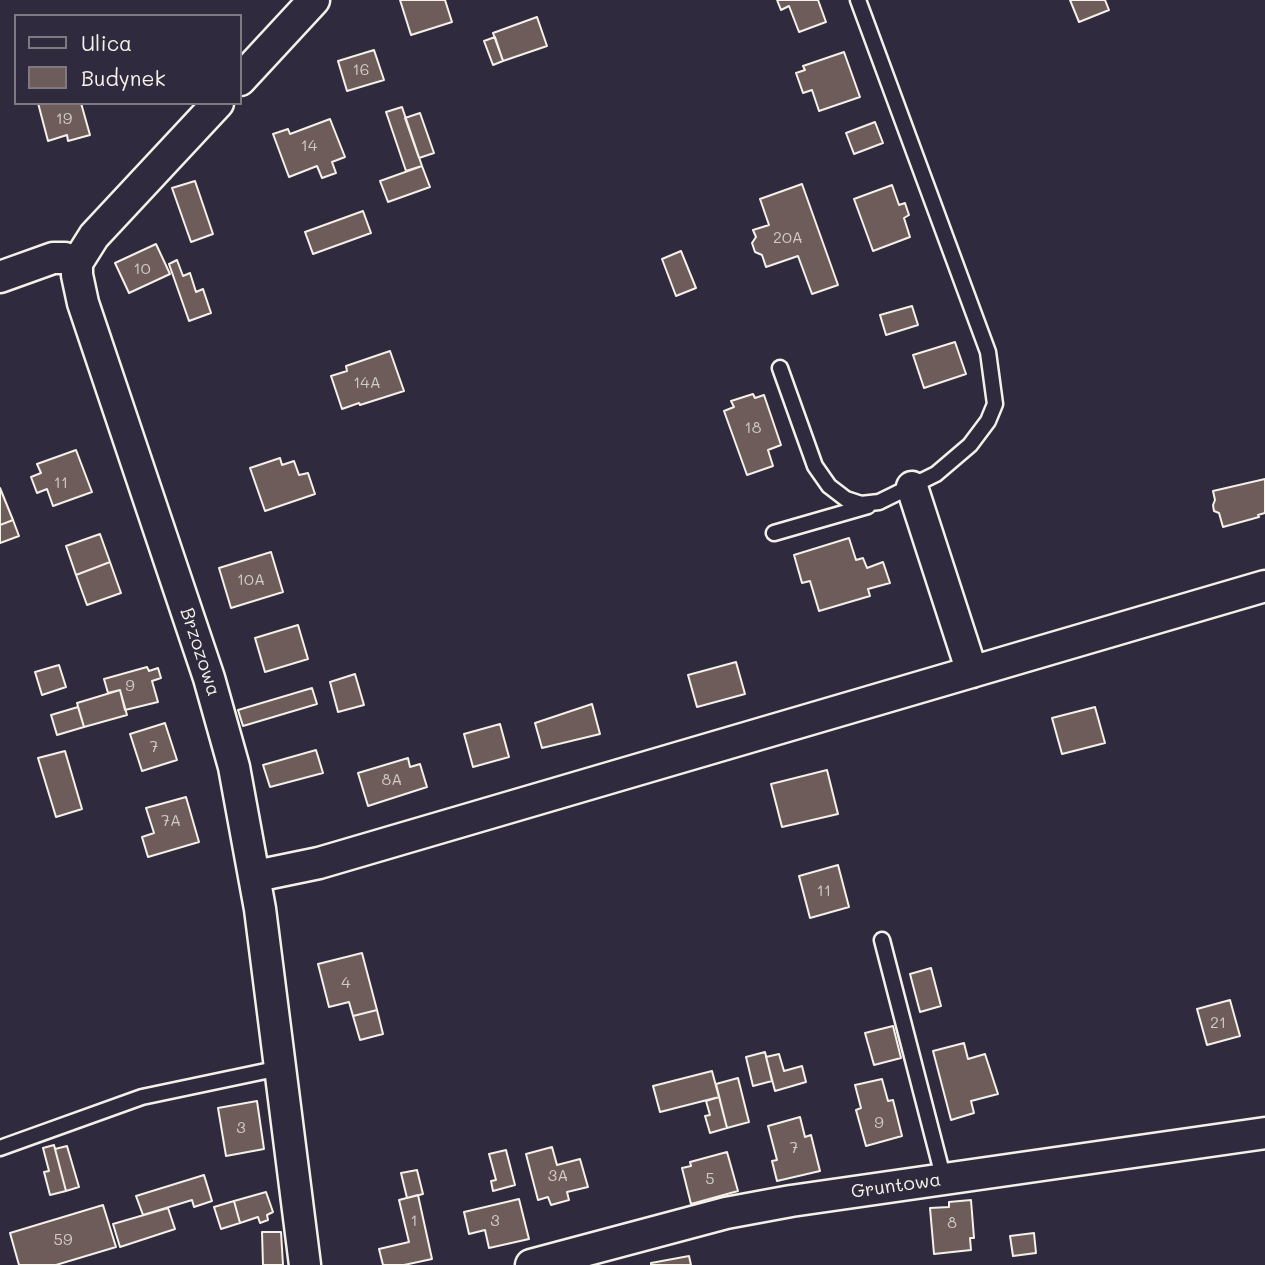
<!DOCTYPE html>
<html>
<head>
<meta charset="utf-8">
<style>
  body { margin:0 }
  #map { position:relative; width:1265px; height:1265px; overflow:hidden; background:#2f2a3d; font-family:Mali,sans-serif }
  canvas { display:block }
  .legend { position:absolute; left:14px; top:14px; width:228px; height:91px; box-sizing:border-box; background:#2f2a3d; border:2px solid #7e7a81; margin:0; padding:9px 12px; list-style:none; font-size:21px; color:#f4f1e8 }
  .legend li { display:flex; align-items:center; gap:14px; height:35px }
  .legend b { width:35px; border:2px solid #7e7a81 }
</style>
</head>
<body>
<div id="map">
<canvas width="1265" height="1265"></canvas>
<ul class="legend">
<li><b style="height:9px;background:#2f2a3d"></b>Ulica</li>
<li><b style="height:19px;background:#6e5c5b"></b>Budynek</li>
</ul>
</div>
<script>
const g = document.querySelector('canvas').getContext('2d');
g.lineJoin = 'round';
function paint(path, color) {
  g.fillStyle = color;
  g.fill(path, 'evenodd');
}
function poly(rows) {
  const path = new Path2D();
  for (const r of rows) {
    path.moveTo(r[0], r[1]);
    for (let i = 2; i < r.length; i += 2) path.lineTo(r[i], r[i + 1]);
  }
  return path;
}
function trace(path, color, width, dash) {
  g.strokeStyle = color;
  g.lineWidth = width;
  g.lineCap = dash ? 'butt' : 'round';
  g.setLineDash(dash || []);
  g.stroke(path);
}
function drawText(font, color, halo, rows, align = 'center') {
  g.font = font + ' Mali,sans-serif';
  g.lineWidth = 5;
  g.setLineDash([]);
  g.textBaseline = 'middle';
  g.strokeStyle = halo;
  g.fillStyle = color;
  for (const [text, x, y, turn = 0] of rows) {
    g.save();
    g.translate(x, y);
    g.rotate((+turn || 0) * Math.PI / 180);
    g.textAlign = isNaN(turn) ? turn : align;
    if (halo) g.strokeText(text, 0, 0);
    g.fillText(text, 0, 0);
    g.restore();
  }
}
const building = poly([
  [400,0,445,0,452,22,411,35,400,0],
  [777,0,818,0,826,22,799,32,789,6,781,10,777,0],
  [1070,0,1105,0,1109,10,1079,22,1070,0],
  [537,17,547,46,503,61,493,33,537,17],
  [495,37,503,61,493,65,484,41,495,37],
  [374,50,384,80,347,91,338,61,374,50],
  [844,52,860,97,819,111,812,90,803,93,796,73,805,70,803,66,844,52],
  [38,103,81,103,90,135,68,141,67,135,48,141,38,103],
  [402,107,422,166,406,171,386,112,402,107],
  [420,113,434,153,419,158,405,118,420,113],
  [330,119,345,157,332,162,336,173,322,178,317,166,289,177,273,134,288,129,290,134,330,119],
  [875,122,883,143,854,154,846,133,875,122],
  [422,166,430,187,388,202,380,181,422,166],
  [195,181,213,234,191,242,172,188,195,181],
  [802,184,838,285,812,294,798,256,766,267,762,255,755,252,752,243,756,237,753,230,769,225,760,199,802,184],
  [892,185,899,205,905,203,909,215,904,218,910,237,873,251,854,199,892,185],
  [363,211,371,233,313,254,305,232,363,211],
  [156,244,170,274,129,293,115,263,156,244],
  [681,251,696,288,676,296,662,259,681,251],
  [177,260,183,276,190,273,196,292,203,289,211,313,189,321,169,264,177,260],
  [912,306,918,325,886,335,880,315,912,306],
  [955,342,966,374,924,388,913,355,955,342],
  [390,351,404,391,360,405,359,403,342,409,331,376,347,371,346,366,390,351],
  [753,394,755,398,764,395,781,445,768,450,773,466,747,475,724,411,734,407,731,401,753,394],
  [76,450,92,492,53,506,47,489,37,493,31,477,41,473,37,464,76,450],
  [280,458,282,465,294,461,299,475,308,473,315,494,265,511,250,468,280,458],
  [1265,479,1265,513,1258,515,1259,517,1223,527,1219,513,1214,511,1213,505,1215,500,1213,491,1265,479],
  [0,488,13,520,0,525,0,488],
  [13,520,19,536,0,543,0,525,13,520],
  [100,534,110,562,76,575,66,546,100,534],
  [849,538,856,560,863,558,867,568,883,562,890,583,868,589,870,596,819,611,810,581,802,583,794,555,849,538],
  [271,552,283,592,231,608,219,568,271,552],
  [110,562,121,593,87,605,76,575,110,562],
  [298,625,308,659,265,672,255,638,298,625],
  [736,662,745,694,697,707,688,675,736,662],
  [59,665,66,687,42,695,35,672,59,665],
  [147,667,149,671,158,668,161,678,152,681,158,702,125,710,120,690,108,693,104,679,147,667],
  [355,674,364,705,338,712,330,682,355,674],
  [312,688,317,704,243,726,238,710,312,688],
  [120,690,127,715,84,727,77,703,120,690],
  [592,704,600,734,542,748,535,723,592,704],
  [78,707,84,727,57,735,51,715,78,707],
  [1095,707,1105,743,1062,754,1052,718,1095,707],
  [165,723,177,760,142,771,130,734,165,723],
  [500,724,509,757,473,767,464,734,500,724],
  [316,750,323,773,270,787,263,765,316,750],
  [65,751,82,809,56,817,38,758,65,751],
  [408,758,410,767,420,764,427,787,368,806,358,773,408,758],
  [827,770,838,814,782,827,771,784,827,770],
  [186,797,199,842,148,857,142,837,154,833,146,808,186,797],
  [838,865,849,907,810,918,799,876,838,865],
  [362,953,377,1010,353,1016,349,1002,329,1007,318,964,362,953],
  [931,968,941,1006,920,1012,910,974,931,968],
  [1230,1000,1240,1036,1207,1045,1197,1009,1230,1000],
  [377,1010,383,1034,360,1040,353,1016,377,1010],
  [893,1026,901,1058,874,1065,865,1033,893,1026],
  [964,1043,968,1059,985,1054,998,1094,971,1101,974,1113,951,1120,933,1051,964,1043],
  [765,1052,772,1081,753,1086,746,1057,765,1052],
  [779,1054,784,1071,802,1066,806,1082,775,1091,766,1057,779,1054],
  [712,1071,719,1097,660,1112,653,1086,712,1071],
  [738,1078,749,1122,727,1128,716,1084,738,1078],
  [882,1079,888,1101,893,1100,902,1136,866,1146,856,1110,861,1108,855,1085,882,1079],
  [719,1097,727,1128,710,1133,705,1116,710,1115,706,1101,719,1097],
  [257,1101,264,1149,226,1156,218,1108,257,1101],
  [800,1117,805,1137,811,1135,820,1171,777,1181,772,1161,777,1160,768,1126,800,1117],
  [54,1145,66,1191,50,1195,44,1172,49,1171,43,1148,54,1145],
  [67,1146,79,1187,66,1191,55,1149,67,1146],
  [552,1147,557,1165,580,1159,588,1187,567,1192,569,1200,551,1205,548,1197,538,1200,526,1154,552,1147],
  [506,1150,515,1185,493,1191,491,1181,496,1180,489,1154,506,1150],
  [727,1152,738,1191,691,1204,682,1168,691,1166,690,1162,727,1152],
  [417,1170,423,1194,407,1198,401,1173,417,1170],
  [204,1175,212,1201,194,1207,192,1200,143,1215,136,1196,204,1175],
  [266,1192,273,1212,267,1215,268,1220,260,1223,258,1217,240,1223,234,1201,266,1192],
  [418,1195,432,1259,404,1265,383,1265,379,1249,409,1242,399,1200,418,1195],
  [519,1199,529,1239,489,1248,485,1230,469,1234,464,1212,519,1199],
  [971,1200,974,1238,970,1238,971,1250,934,1254,930,1208,949,1207,949,1202,971,1200],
  [234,1201,240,1223,221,1229,214,1207,234,1201],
  [103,1205,116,1247,56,1265,19,1265,10,1233,103,1205],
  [168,1208,175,1229,120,1247,113,1224,168,1208],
  [262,1232,281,1232,283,1265,263,1265,262,1232],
  [1034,1233,1036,1253,1013,1256,1010,1236,1034,1233],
  [689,1256,691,1265,651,1265,651,1263,689,1256]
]);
paint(building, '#6e5c5b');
trace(building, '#f4f1e8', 2);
const lane = poly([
  [780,368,815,466,829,486,846,499,861,504,879,502,936,474,970,445,988,421,995,404,988,352,858,0],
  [774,533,868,506],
  [882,940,944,1180],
  [0,1148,142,1097,280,1068]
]);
const street = poly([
  [240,80,314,0],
  [218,103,94,236,77,263,77,275,83,303,209,678,234,767,260,909,305,1265],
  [0,277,53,258,65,258,77,263],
  [912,487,972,672],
  [256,876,319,863,1265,586],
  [531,1265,726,1213,791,1201,1265,1133]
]);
trace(lane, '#f4f1e8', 19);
trace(street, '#f4f1e8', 35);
trace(lane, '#2f2a3d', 14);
trace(street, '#2f2a3d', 30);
drawText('16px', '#d2ccc5', null, [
  ["16",361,70],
  ["19",64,119],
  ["14",309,146],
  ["20A",788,238],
  ["10",142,269],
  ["14A",367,383],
  ["18",753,428],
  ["11",61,483],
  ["10A",251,580],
  ["9",130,686],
  ["7",154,747],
  ["8A",392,780],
  ["7A",171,821],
  ["11",824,891],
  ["4",346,983],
  ["21",1218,1023],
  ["9",879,1123],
  ["3",241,1128],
  ["7",794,1148],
  ["3A",558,1176],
  ["5",710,1179],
  ["1",414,1221],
  ["3",495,1221],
  ["8",952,1223],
  ["59",63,1240]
]);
drawText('19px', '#f4f1e8', '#2f2a3d', [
  ["Brzozowa",200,652,72],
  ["Gruntowa",896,1186,-8]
]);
</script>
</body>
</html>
